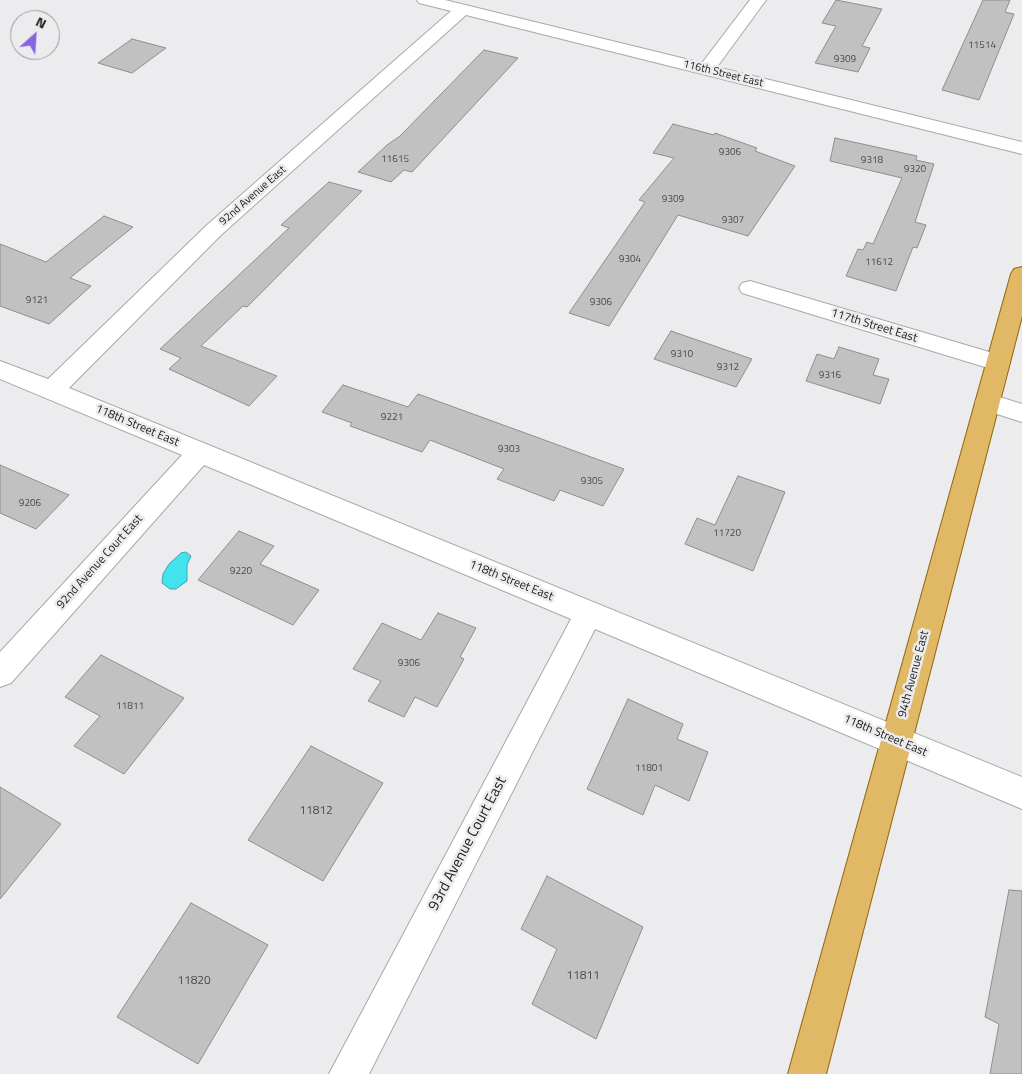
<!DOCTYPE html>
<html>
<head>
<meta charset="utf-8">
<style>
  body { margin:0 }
  #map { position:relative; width:1022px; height:1074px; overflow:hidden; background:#ececee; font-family:"Titillium Web",sans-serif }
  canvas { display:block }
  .north { position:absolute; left:10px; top:10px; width:50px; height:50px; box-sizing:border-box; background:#ececee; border:1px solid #9b9b9c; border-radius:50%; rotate:26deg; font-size:14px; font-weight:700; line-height:20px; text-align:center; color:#212121 }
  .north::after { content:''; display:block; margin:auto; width:18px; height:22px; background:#8565e0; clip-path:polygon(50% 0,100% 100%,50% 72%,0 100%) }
</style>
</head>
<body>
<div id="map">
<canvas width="1022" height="1074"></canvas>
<div class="north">N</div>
</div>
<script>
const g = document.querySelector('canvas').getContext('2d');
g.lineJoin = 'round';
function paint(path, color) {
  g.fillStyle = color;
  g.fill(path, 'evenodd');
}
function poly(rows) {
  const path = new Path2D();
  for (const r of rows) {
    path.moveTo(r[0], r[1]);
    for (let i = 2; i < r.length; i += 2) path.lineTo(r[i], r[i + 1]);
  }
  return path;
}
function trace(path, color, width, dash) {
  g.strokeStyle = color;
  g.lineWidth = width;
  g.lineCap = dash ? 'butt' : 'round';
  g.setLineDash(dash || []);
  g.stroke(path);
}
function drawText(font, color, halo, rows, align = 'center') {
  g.font = font + ' "Titillium Web",sans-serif';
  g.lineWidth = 5;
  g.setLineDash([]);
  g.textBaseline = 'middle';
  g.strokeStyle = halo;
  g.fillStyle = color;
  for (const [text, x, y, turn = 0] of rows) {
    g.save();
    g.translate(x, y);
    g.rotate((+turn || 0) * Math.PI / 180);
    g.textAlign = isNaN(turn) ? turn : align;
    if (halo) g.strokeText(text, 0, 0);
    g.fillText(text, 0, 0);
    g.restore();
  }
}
const water = poly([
  [181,553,186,552,191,556,187,565,187,581,176,589,170,589,162,583,163,574,169,564,181,553]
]);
paint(water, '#43e2ef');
trace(water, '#39a8b1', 1);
const building = poly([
  [836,0,882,9,862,46,870,48,858,72,815,63,836,26,822,23,836,0],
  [983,0,1010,0,1005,12,1014,14,979,100,942,90,983,0],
  [132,39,166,48,132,73,98,63,132,39],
  [484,50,518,58,412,172,404,170,391,182,358,172,387,145,400,136,484,50],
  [673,124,714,135,715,133,757,148,755,151,795,166,748,236,678,215,609,326,569,313,645,202,639,200,674,158,653,153,673,124],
  [835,138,917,156,916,160,934,164,915,222,926,225,917,248,913,247,896,291,846,276,858,249,863,250,867,242,873,244,902,178,830,161,835,138],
  [329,182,362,191,247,307,243,306,201,346,277,376,249,406,169,369,181,358,160,349,289,228,281,225,329,182],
  [104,216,133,227,70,278,91,286,49,324,0,306,0,244,46,262,104,216],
  [671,331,752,359,736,387,654,359,671,331],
  [839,347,879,359,873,375,889,379,880,404,806,381,817,354,834,359,839,347],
  [343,385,408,407,418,394,624,469,603,506,560,490,554,501,497,479,504,469,430,440,422,452,350,426,352,423,322,412,343,385],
  [0,465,69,495,36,529,0,513,0,465],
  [738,476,785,492,753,571,685,544,697,518,715,525,738,476],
  [239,531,274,546,260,564,319,590,293,625,198,580,239,531],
  [438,613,476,628,460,657,464,659,437,707,415,697,404,717,368,701,381,681,353,669,382,623,421,640,438,613],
  [101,655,184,698,124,774,74,746,100,716,65,697,101,655],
  [628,699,683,724,677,739,708,752,689,801,655,785,643,815,587,789,628,699],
  [311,746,383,783,323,881,248,840,311,746],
  [0,787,61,824,0,899,0,787],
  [547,876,643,927,596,1039,532,1004,557,949,521,929,547,876],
  [1009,890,1022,891,1022,1074,990,1074,999,1024,985,1017,1009,890],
  [191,903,268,945,198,1064,117,1017,191,903]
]);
paint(building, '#c1c1c2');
trace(building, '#8e8d8f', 1);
const minor = poly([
  [417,0,445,0,702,63,750,0,766,0,717,67,1022,142,1022,154,466,15,221,235,69,388,1022,777,1022,809,595,629,369,1074,329,1074,571,619,204,465,11,683,0,687,0,652,182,455,0,379,0,361,48,379,207,225,451,11,419,3,417,0],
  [750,281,1006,357,1010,363,1006,369,998,371,742,293,739,288,742,283,750,281],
  [987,393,1022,404,1022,422,978,408,975,402,978,396,987,393]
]);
const major = poly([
  [1022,267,1022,316,826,1074,788,1074,1011,274,1014,269,1022,267]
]);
trace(minor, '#a8a9aa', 2);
trace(major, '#90650c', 2);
paint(minor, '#fff');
paint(major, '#e0b866');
drawText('10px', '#494949', null, [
  ["11514",982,46],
  ["9309",845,60],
  ["9306",730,153],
  ["11615",395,160],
  ["9318",872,161],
  ["9320",915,170],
  ["9309",673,200],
  ["9307",733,221],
  ["9304",630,260],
  ["11612",879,263],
  ["9121",37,301],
  ["9306",601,303],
  ["9310",682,355],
  ["9312",728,368],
  ["9316",830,376],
  ["9221",392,418],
  ["9303",509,450],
  ["9305",592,482],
  ["9206",30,504],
  ["11720",727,534],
  ["9220",241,572],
  ["9306",409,664],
  ["11811",130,707],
  ["11801",649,769]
]);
drawText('11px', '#212121', '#ececee', [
  ["116th Street East",723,74,14],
  ["92nd Avenue East",253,196,-41]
]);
drawText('12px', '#212121', '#ececee', [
  ["117th Street East",874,326,17],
  ["118th Street East",137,426,23],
  ["92nd Avenue Court East",100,562,-48],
  ["118th Street East",511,581,22],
  ["94th Avenue East",914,674,-75],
  ["118th Street East",885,736,23]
]);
drawText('12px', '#494949', null, [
  ["11812",316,811],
  ["11811",583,976],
  ["11820",194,981]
]);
drawText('15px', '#212121', '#ececee', [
  ["93rd Avenue Court East",468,844,-62]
]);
</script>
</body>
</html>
